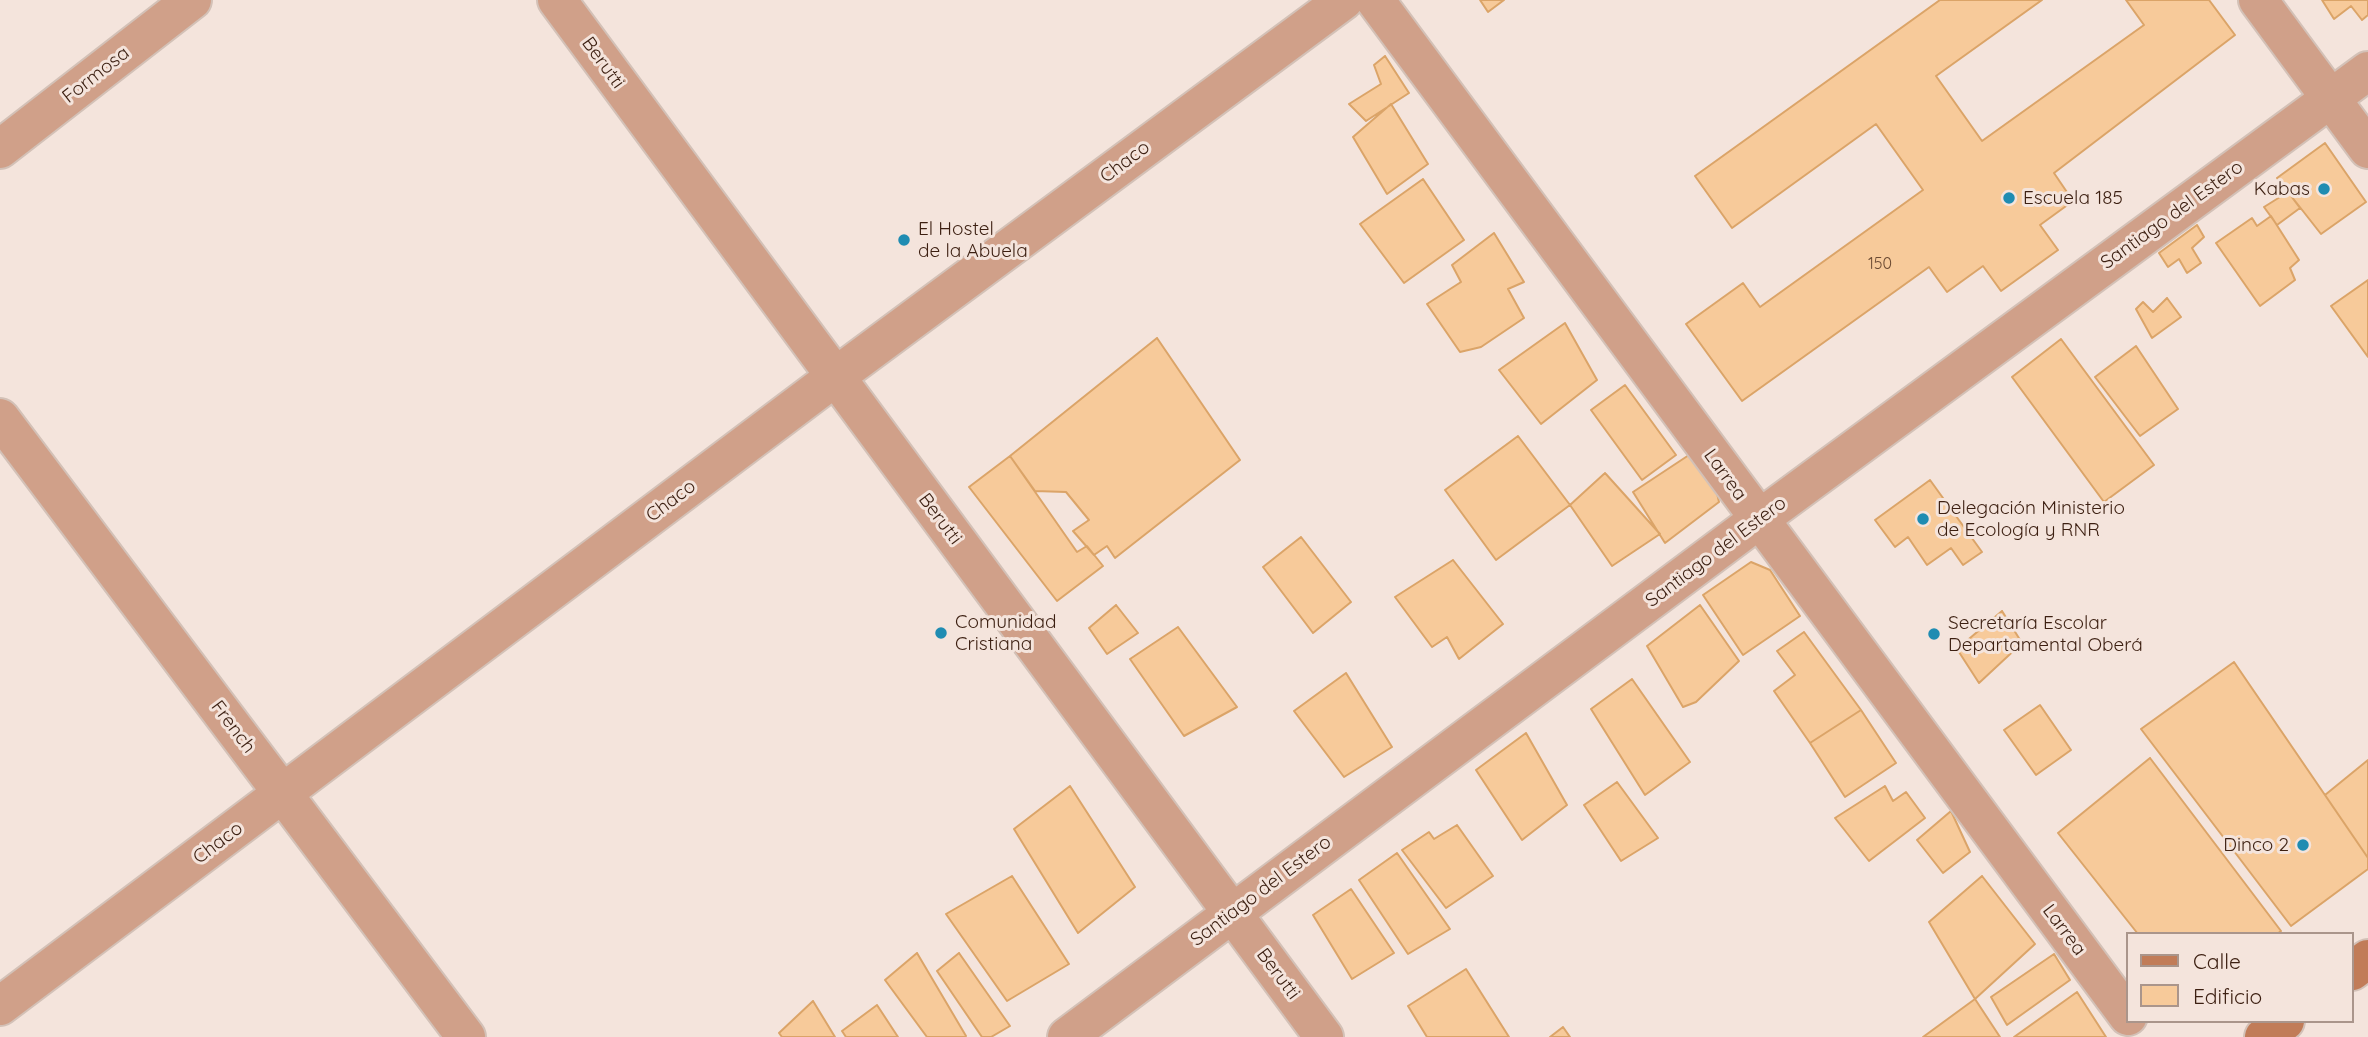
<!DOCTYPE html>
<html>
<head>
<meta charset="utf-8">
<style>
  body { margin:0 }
  #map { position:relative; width:2368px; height:1037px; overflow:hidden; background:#f4e4dc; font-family:Quicksand,sans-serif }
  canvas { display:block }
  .legend { position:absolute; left:2126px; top:932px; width:228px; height:91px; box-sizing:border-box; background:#f4e4dc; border:2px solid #aa958b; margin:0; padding:9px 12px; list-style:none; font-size:21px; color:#3c1f11 }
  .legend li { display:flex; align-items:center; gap:14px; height:35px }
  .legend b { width:35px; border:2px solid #aa958b }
</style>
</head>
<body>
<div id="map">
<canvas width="2368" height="1037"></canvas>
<ul class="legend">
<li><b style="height:9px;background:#c17c58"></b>Calle</li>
<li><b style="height:19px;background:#f7ca9a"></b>Edificio</li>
</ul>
</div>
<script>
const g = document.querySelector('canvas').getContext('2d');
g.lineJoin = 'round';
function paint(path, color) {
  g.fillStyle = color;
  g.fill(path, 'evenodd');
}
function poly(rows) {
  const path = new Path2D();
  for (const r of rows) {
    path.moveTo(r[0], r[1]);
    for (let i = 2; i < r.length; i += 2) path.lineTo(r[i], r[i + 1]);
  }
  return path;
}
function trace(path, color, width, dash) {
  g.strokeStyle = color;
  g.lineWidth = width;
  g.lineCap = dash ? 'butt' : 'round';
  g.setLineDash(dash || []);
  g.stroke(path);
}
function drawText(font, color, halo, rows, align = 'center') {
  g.font = font + ' Quicksand,sans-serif';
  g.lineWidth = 6;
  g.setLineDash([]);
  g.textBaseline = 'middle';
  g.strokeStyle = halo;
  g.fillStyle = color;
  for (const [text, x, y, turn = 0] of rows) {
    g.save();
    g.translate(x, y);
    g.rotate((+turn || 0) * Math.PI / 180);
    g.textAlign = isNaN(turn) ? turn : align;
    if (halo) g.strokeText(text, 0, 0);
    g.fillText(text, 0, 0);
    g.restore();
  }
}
const building = poly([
  [1480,0,1504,0,1488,12,1480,0],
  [1940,0,2042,0,1936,76,1982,141,2144,25,2126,0,2209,0,2235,35,2054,173,2073,201,2040,225,2058,250,2001,291,1983,266,1947,292,1929,267,1742,401,1686,324,1743,283,1760,307,1923,190,1876,124,1732,228,1695,176,1940,0],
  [2322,0,2368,0,2368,15,2362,20,2351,6,2334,19,2322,0],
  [1385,56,1409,93,1366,121,1349,104,1381,84,1374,65,1385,56],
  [1391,104,1428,164,1387,194,1353,137,1391,104],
  [2325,143,2366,202,2321,234,2277,178,2325,143],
  [1423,179,1464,240,1404,283,1360,224,1423,179],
  [2288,192,2300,208,2277,225,2264,207,2288,192],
  [2271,216,2299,260,2290,268,2295,280,2260,306,2216,243,2252,218,2257,226,2271,216],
  [2197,225,2204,237,2192,248,2201,263,2187,273,2179,259,2168,267,2159,253,2197,225],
  [1494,233,1524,282,1508,289,1524,318,1481,347,1460,352,1427,304,1461,282,1452,265,1494,233],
  [2368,280,2368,357,2331,306,2368,280],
  [2167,298,2181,317,2152,338,2136,309,2143,302,2153,312,2167,298],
  [1565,323,1597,380,1541,424,1499,370,1565,323],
  [1157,338,1240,460,1115,558,1107,546,1094,555,1073,531,1089,520,1066,492,1035,491,1010,456,1157,338],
  [2061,339,2154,465,2104,502,2012,377,2061,339],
  [2136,346,2178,409,2140,436,2095,377,2136,346],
  [1625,385,1676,455,1642,480,1591,410,1625,385],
  [1518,436,1570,505,1496,560,1445,490,1518,436],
  [1692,453,1715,484,1719,502,1665,543,1633,492,1692,453],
  [1010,456,1077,552,1087,546,1103,566,1057,601,969,487,1010,456],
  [1605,473,1660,534,1612,566,1570,505,1605,473],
  [1930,480,1982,552,1963,565,1951,548,1927,565,1908,537,1895,547,1875,520,1930,480],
  [1301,537,1351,602,1313,633,1263,567,1301,537],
  [1453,560,1503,624,1459,659,1447,637,1432,647,1395,597,1453,560],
  [1751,562,1770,570,1800,616,1743,655,1703,595,1751,562],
  [1116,605,1138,633,1107,654,1089,628,1116,605],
  [1700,605,1739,661,1696,702,1683,707,1647,646,1700,605],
  [2002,611,2022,643,1979,683,1957,649,2002,611],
  [1178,627,1237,707,1184,736,1130,659,1178,627],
  [1804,632,1861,710,1810,743,1774,691,1795,675,1777,651,1804,632],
  [2234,662,2368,858,2368,869,2291,926,2141,729,2234,662],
  [1346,673,1392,747,1344,777,1294,711,1346,673],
  [1632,679,1690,762,1645,795,1591,709,1632,679],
  [2040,705,2071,750,2036,775,2004,730,2040,705],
  [1861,710,1896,763,1845,797,1810,743,1861,710],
  [1526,733,1567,805,1522,840,1476,770,1526,733],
  [2150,758,2281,931,2277,934,2138,934,2058,833,2150,758],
  [2368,760,2368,858,2325,795,2368,760],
  [1617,782,1658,838,1621,861,1584,805,1617,782],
  [1070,786,1135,887,1078,933,1014,829,1070,786],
  [1885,786,1893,801,1906,792,1925,818,1869,861,1835,818,1885,786],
  [1951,811,1970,852,1943,873,1917,840,1951,811],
  [1457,825,1493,876,1446,908,1402,850,1429,832,1434,839,1457,825],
  [1397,853,1450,929,1408,954,1359,880,1397,853],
  [1012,876,1069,964,1007,1001,946,914,1012,876],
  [1982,876,2035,944,1975,999,1929,922,1982,876],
  [1351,889,1394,953,1352,979,1313,915,1351,889],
  [917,953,966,1036,965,1037,927,1037,885,980,917,953],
  [959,953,1010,1026,991,1037,982,1037,937,971,959,953],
  [2054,954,2070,980,2007,1025,1991,997,2054,954],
  [1466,969,1509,1037,1427,1037,1408,1006,1466,969],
  [2077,992,2106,1037,2014,1037,2077,992],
  [1975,999,2000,1037,1923,1037,1975,999],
  [813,1001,835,1037,782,1037,779,1033,813,1001],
  [877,1005,898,1037,846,1037,842,1031,877,1005],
  [1563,1027,1570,1037,1550,1037,1563,1027]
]);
paint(building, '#f7ca9a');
trace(building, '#dba468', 2);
const minor = poly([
  [557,0,1324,1037],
  [1375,0,2128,1016],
  [2258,0,2368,149],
  [0,149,192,0],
  [0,418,466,1037],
  [0,1006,835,377,1344,0],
  [1067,1037,1758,520,2368,71]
]);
const secondary = poly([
  [2352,971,2368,959],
  [2264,1037,2285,1021]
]);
trace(minor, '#d3c1b7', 42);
trace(secondary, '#d3c1b7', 42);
trace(minor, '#d0a089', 38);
trace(secondary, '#c17c58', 38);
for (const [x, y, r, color] of [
  [2324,189,7,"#1f8cb2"],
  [2009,198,7,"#1f8cb2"],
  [904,240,7,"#1f8cb2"],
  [1923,519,7,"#1f8cb2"],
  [941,633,7,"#1f8cb2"],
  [1934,634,7,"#1f8cb2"],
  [2303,845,7,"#1f8cb2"]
]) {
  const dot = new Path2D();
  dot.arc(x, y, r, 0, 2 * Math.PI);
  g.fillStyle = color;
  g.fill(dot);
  trace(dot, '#f4e4dc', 2.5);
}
drawText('16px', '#6b4a33', null, [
  ["150",1880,264]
]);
drawText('19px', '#3c1f11', '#f4e4dc', [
  ["Berutti",603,63,54],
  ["Formosa",96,75,-38],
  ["Chaco",1125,162,-37],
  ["Santiago del Estero",2172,215,-36],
  ["Larrea",1725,475,54],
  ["Chaco",671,501,-37],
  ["Berutti",940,519,53],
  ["Santiago del Estero",1716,552,-37],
  ["French",233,727,53],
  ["Chaco",218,843,-37],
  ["Santiago del Estero",1261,891,-37],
  ["Larrea",2064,930,53],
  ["Berutti",1278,974,53]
]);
drawText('19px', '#3c1f11', '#f4e4dc', [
  ["Kabas",2310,189,"right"],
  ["Escuela 185",2023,198],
  ["El Hostel",918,229],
  ["de la Abuela",918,251],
  ["Delegación Ministerio",1937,508],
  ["de Ecología y RNR",1937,530],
  ["Comunidad",955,622],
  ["Cristiana",955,644],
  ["Secretaría Escolar",1948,623],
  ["Departamental Oberá",1948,645],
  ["Dinco 2",2289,845,"right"]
], 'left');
</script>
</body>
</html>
